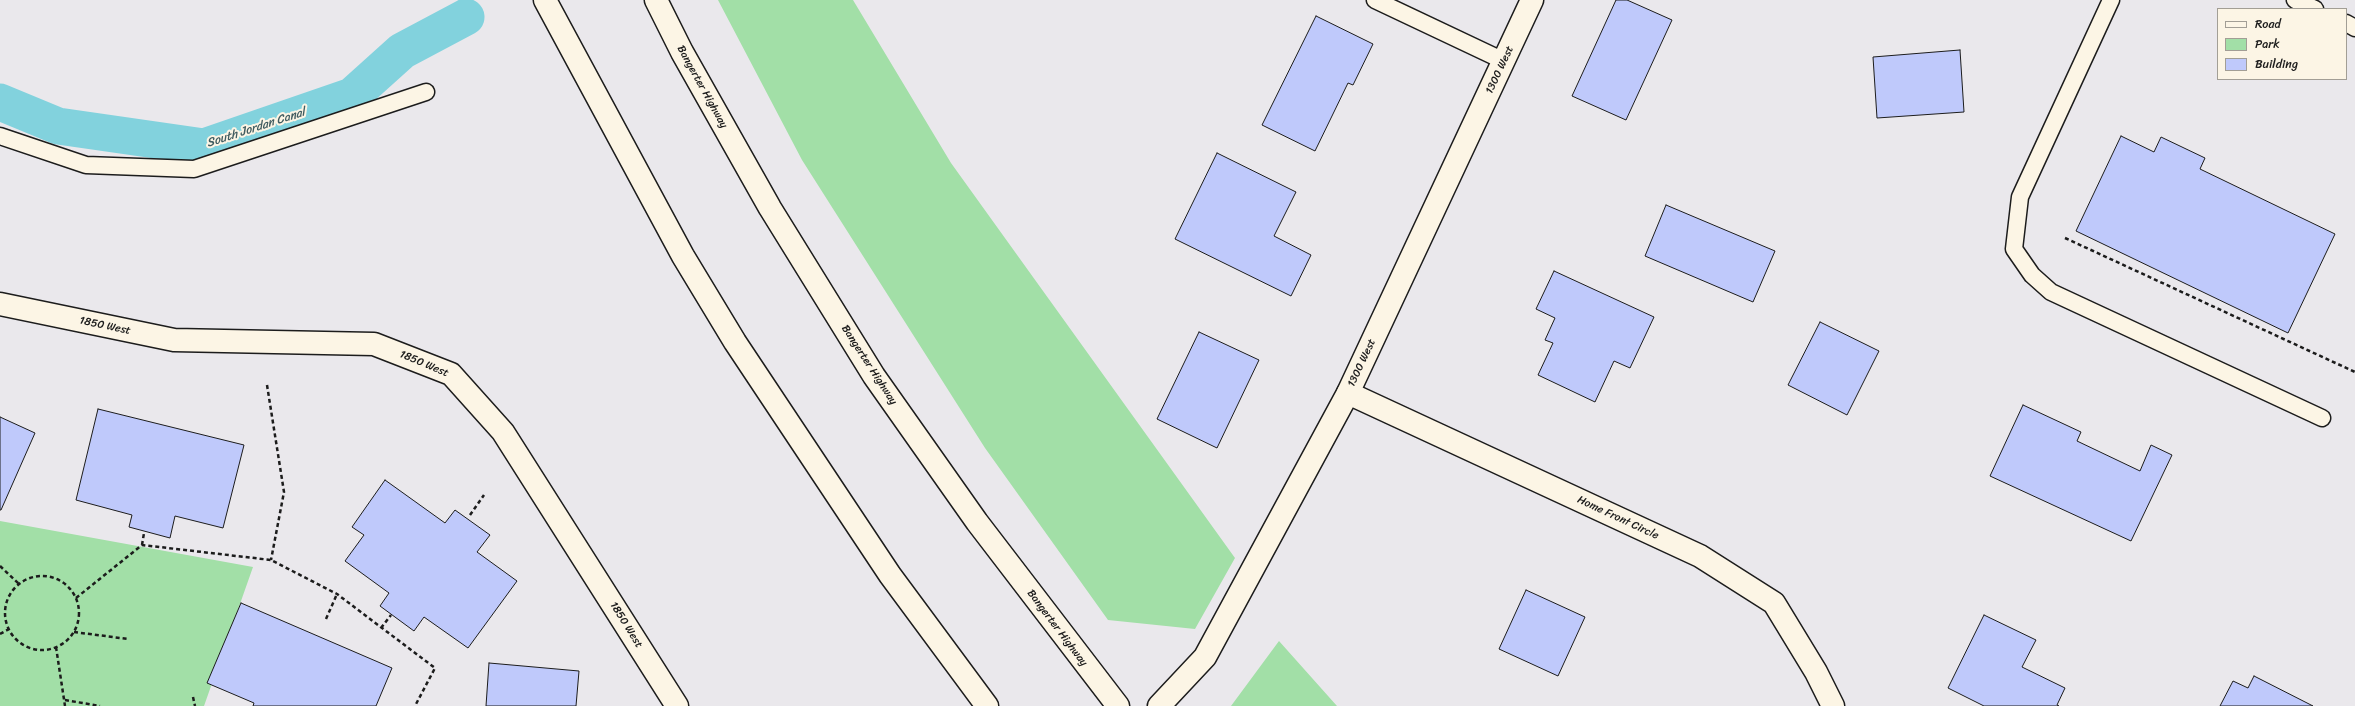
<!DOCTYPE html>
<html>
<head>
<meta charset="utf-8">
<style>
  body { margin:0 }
  #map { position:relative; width:2355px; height:706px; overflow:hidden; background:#eae8ec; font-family:Sriracha,sans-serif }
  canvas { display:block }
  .legend { position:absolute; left:2217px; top:8px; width:130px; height:72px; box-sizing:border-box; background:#fcf5e5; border:1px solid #a29e95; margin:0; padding:5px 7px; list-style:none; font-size:12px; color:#1c1c1c }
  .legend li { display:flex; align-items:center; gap:8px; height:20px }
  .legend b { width:20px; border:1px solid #a29e95 }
</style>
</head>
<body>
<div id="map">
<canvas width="2355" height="706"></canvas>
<ul class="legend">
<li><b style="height:5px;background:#fcf5e5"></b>Road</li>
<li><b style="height:11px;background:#a2dfa7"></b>Park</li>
<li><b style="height:11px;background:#bfc9fb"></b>Building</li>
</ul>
</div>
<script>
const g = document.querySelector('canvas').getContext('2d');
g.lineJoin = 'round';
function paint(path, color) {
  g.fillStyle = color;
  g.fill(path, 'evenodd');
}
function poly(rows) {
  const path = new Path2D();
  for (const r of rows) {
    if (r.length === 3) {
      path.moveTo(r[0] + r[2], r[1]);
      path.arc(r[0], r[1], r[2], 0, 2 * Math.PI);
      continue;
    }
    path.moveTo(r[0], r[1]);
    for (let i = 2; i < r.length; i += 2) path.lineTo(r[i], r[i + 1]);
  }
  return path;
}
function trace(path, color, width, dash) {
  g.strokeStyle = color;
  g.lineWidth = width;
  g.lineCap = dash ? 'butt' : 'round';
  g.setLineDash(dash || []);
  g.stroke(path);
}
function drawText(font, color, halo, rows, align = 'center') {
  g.font = font + ' Sriracha,sans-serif';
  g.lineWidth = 4;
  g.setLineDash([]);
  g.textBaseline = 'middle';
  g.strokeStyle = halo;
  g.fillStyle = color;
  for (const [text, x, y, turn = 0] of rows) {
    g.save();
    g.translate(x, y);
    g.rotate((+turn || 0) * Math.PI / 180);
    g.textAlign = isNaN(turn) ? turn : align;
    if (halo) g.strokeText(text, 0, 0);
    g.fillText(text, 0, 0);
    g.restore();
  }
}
paint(poly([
  [718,0,853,0,951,163,1235,558,1195,629,1108,620,985,448,802,160],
  [0,521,253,567,204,706,0,706],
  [1279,641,1337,706,1231,706]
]), '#a2dfa7');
trace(poly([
  [0,102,58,126,204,147,352,96,402,51,466,17]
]), '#82d2dd', 37);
const building = poly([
  [1616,0,1627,0,1672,20,1626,120,1572,96,1616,0],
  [1316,16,1373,44,1353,85,1348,83,1315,151,1262,125,1316,16],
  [1960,50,1964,112,1877,118,1873,57,1960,50],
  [2121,136,2154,152,2161,137,2205,158,2200,169,2335,234,2288,333,2076,231,2121,136],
  [1217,153,1296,192,1274,236,1311,255,1291,296,1175,239,1217,153],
  [1666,205,1775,251,1753,302,1645,256,1666,205],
  [1554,271,1654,317,1630,368,1614,361,1595,402,1538,375,1553,343,1545,340,1555,318,1536,309,1554,271],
  [1820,322,1879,351,1847,415,1788,385,1820,322],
  [1199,332,1259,360,1217,448,1157,419,1199,332],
  [2023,405,2081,432,2077,441,2140,471,2151,445,2172,455,2131,541,1990,476,2023,405],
  [98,409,244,445,223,528,175,516,170,538,129,527,132,515,76,500,98,409],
  [0,417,35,433,1,510,0,510,0,417],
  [385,480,445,523,455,510,490,535,477,552,517,581,468,648,424,617,414,631,380,606,389,593,345,561,364,535,352,527,385,480],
  [1526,590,1585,617,1558,676,1499,649,1526,590],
  [241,603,392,668,376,706,253,706,254,703,207,683,241,603],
  [1984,615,2036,640,2022,667,2065,688,2057,705,2059,706,1984,706,1948,688,1984,615],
  [489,663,579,671,576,706,486,706,489,663],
  [2254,676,2313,706,2220,706,2233,681,2248,688,2254,676]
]);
paint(building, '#bfc9fb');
trace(building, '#1c1c1c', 1);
const lane = poly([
  [1375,0,1504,61],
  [2111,0,2020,197,2014,249,2032,275,2051,292,2322,418],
  [2295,0,2315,9],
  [2346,23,2355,28],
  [0,136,86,165,194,169,426,92]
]);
const street = poly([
  [0,304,174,340,374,344,451,374,503,432,677,706],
  [1348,393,1700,556,1774,603,1816,672,1833,706]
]);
const secondary = poly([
  [1159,706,1205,657,1348,393,1532,0]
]);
const highway = poly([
  [545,0,683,256,735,342,890,575,987,706],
  [656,0,682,52,770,208,874,376,977,522,1118,706]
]);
trace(lane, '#1c1c1c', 19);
trace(street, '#1c1c1c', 25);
trace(secondary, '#1c1c1c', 25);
trace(highway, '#1c1c1c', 25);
trace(poly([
  [2065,238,2355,372],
  [267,385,284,492,271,560],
  [470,515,484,495],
  [142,545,144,533],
  [0,566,19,584],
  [42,613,37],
  [76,598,142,545,271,560,337,594,435,668,415,706],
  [326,619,337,594],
  [381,628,391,615],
  [74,632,128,639],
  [0,634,9,629],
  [56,647,65,706],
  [193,697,195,706],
  [65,700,100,706]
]), '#1c1c1c', 2.5, [4, 3]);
trace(lane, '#fcf5e5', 16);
trace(street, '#fcf5e5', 22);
trace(secondary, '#fcf5e5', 22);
trace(highway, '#fcf5e5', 22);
drawText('11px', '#1c1c1c', '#fcf5e5', [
  ["1300 West",1500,70,-65],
  ["Bangerter Highway",702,87,61],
  ["1850 West",105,326,12],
  ["1300 West",1362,363,-65],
  ["1850 West",424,364,23],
  ["Bangerter Highway",869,365,57],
  ["Home Front Circle",1618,518,25],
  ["1850 West",626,625,58],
  ["Bangerter Highway",1057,628,53]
]);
drawText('italic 12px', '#405c60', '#fcf5e5', [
  ["South Jordan Canal",256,128,-18]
]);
</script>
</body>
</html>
